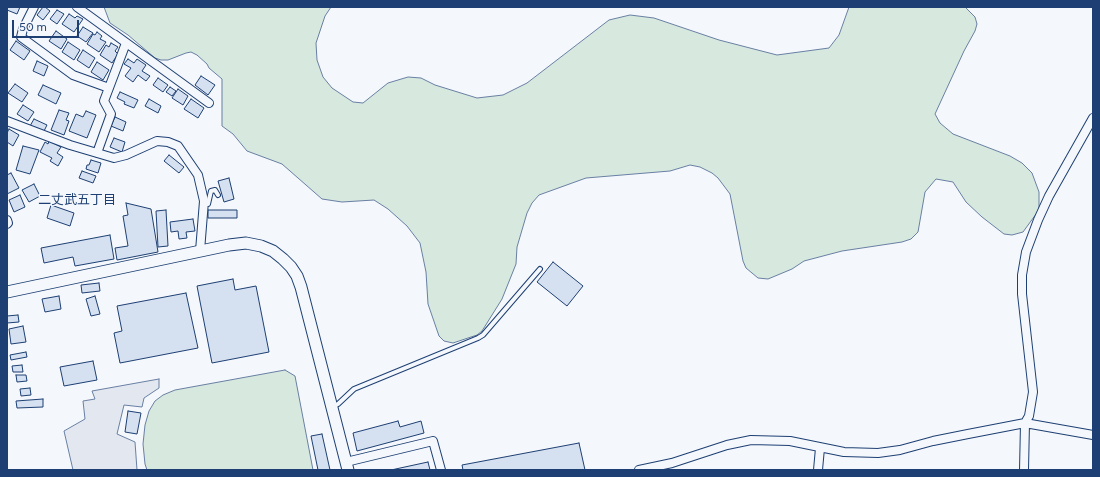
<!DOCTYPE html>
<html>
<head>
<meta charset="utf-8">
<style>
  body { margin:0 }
  #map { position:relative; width:1100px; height:477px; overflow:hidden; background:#f4f7fb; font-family:Figtree,sans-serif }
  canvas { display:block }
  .frame { position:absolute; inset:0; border:8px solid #1d3f73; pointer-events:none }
  .scale { position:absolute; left:12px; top:20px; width:67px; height:18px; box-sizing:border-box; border:2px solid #1d3f73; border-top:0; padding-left:5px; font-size:12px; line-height:14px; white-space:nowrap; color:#1d3f73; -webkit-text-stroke:3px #f4f7fb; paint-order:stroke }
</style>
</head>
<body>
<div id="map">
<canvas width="1100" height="477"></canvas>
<div class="frame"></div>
<div class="scale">50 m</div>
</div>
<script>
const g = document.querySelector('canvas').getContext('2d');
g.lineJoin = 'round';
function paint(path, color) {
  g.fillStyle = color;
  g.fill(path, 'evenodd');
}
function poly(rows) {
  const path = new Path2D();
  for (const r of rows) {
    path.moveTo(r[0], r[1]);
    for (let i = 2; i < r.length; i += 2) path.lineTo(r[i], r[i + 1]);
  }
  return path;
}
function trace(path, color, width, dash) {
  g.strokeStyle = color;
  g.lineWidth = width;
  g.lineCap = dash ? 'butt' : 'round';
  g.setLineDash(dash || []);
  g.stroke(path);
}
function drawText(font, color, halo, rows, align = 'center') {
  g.font = font + ' Figtree,"Noto Sans JP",sans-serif';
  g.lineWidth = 3;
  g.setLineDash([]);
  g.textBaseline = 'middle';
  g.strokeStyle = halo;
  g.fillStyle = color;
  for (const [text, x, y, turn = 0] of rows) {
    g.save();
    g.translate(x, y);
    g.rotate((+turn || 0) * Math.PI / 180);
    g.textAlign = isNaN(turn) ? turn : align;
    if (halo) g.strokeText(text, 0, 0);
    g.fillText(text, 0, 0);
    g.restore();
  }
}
const green = poly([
  [104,7,331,7,325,16,316,43,317,60,323,77,332,88,353,102,363,103,388,83,408,77,421,78,435,85,477,98,503,95,527,83,609,20,630,15,654,18,719,40,777,55,829,48,839,35,849,7,965,7,975,17,977,24,975,31,964,51,935,114,940,123,953,134,1010,156,1022,163,1032,173,1039,192,1039,210,1023,232,1012,235,1004,234,982,217,966,202,953,182,936,179,925,192,918,232,911,239,902,242,842,251,804,261,792,269,768,279,758,278,746,268,743,261,730,194,718,178,712,173,700,167,690,165,670,171,586,178,539,195,532,203,527,213,517,247,516,264,502,299,482,331,477,335,453,343,444,341,439,336,428,304,426,272,420,243,407,226,388,209,374,200,342,202,322,199,282,164,247,151,233,134,222,126,222,79,209,68,207,64,197,55,191,52,186,53,168,60,161,60,155,58,128,35,110,23,104,7],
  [285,370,295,376,313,470,147,470,145,464,143,444,145,425,149,411,155,401,163,395,175,390,285,370]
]);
paint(green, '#d7e8df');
trace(green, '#687fa3', 1);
const parking = poly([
  [159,379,159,388,144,398,142,407,124,405,117,434,135,442,137,470,73,470,64,431,85,419,83,401,95,399,92,391,159,379]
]);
paint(parking, '#e3e8f0');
trace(parking, '#687fa3', 1);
const building = poly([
  [7,7,20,7,17,14,7,10,7,7],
  [43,7,45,7,50,11,43,20,37,15,43,7],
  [57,10,64,14,57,24,50,19,57,10],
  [69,14,75,18,77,16,83,19,74,32,62,24,69,14],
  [83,27,93,33,86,42,77,36,83,27],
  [56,31,67,39,61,49,49,41,56,31],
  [97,32,102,36,100,39,106,42,99,52,87,44,93,34,95,35,97,32],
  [16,41,30,51,24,60,10,50,16,41],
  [68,42,80,50,74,60,62,52,68,42],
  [111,43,118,47,115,51,118,54,112,63,100,55,106,45,109,47,111,43],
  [83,50,95,58,89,68,77,60,83,50],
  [128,59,134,63,137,59,146,65,142,71,150,76,146,81,138,75,133,82,125,76,131,68,124,64,128,59],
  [37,61,48,66,44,76,33,71,37,61],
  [97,62,109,70,103,80,91,72,97,62],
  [201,76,215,85,208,95,195,85,201,76],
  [158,78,168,85,163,92,153,85,158,78],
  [15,84,28,93,22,102,8,93,15,84],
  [43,85,61,93,56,104,38,95,43,85],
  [170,87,176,91,172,96,166,92,170,87],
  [178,89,188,96,183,105,172,98,178,89],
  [120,92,138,100,134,108,124,104,125,102,117,98,120,92],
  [149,99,161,106,158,113,145,106,149,99],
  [191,99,204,108,198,118,184,109,191,99],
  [23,105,34,112,28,121,17,114,23,105],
  [59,110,69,113,66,120,69,121,64,135,51,130,59,110],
  [86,111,96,115,87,138,69,131,76,114,83,117,86,111],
  [115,117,126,122,123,131,111,126,115,117],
  [34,119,47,125,43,133,30,126,34,119],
  [9,129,19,135,13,146,7,142,7,133,9,129],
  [114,138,125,142,122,152,110,147,114,138],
  [49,141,61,147,57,153,63,157,58,166,50,161,52,158,40,152,45,142,48,144,49,141],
  [23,146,39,150,30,174,16,170,23,146],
  [169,155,184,167,179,173,164,161,169,155],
  [91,160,101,163,98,173,86,169,87,165,89,165,91,160],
  [82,171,96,176,93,183,79,178,82,171],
  [11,173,19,188,7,194,7,175,11,173],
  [229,178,234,199,224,202,218,181,229,178],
  [34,184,40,196,29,202,22,190,34,184],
  [20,195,25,207,14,212,9,200,20,195],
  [126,203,151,209,158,252,117,260,115,248,128,246,123,216,128,215,126,203],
  [51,205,74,213,70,226,47,218,51,205],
  [166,210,168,246,158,247,156,211,166,210],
  [208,210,237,210,237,218,208,218,208,210],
  [193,219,195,231,186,232,187,238,179,239,178,231,171,232,170,222,193,219],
  [110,235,114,259,75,266,73,257,44,263,41,248,110,235],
  [553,262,583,286,567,306,537,282,553,262],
  [233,279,235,290,256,286,269,352,212,363,197,286,233,279],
  [99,283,100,291,82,293,81,285,99,283],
  [186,293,198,348,120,363,114,333,122,331,117,306,186,293],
  [59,296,61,309,45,312,42,299,59,296],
  [95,296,100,314,91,316,86,299,95,296],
  [18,315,19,322,7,323,7,316,18,315],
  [23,326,26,342,11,344,9,329,23,326],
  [26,352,27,357,11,360,10,355,26,352],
  [93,361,97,380,64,386,60,367,93,361],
  [22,365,23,372,13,372,12,366,22,365],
  [16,375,26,375,27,381,17,382,16,375],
  [30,388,31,395,21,396,20,389,30,388],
  [43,399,43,407,17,408,16,401,43,399],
  [128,411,141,413,137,434,125,432,128,411],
  [398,421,400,427,421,421,424,433,357,451,353,433,398,421],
  [322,434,330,470,318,470,311,436,322,434],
  [579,443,585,470,463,470,462,465,579,443],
  [428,462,430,470,391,470,428,462]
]);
paint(building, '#d5e0f0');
trace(building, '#1d3f73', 1);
const lane = poly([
  [204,204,208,204,211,191,215,190,218,195],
  [332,407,338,404,354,389,478,338,483,335,540,269]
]);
const street = poly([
  [34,7,23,29,21,37,73,75,109,88],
  [77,7,209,103],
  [7,121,70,145,114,158,126,155,157,141,168,142,178,146,198,175,204,201,200,251],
  [97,153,111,114,104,101,126,43],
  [7,220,8,223,7,224],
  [346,462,433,441,441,470],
  [639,470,672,463,727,445,751,440,790,441,844,452,878,453,900,450,933,441,968,434,1025,423,1093,435],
  [818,470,820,448],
  [1024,470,1025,423,1029,416,1033,392,1022,294,1022,275,1026,252,1038,220,1049,196,1093,118]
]);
const secondary = poly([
  [7,292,229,245,246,243,261,246,273,251,283,259,291,267,297,276,301,287,348,470]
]);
trace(lane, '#1d3f73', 6);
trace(street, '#1d3f73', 10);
trace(secondary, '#1d3f73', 13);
trace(lane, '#f4f7fb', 4);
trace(street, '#f4f7fb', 8);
trace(secondary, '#f4f7fb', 11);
drawText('13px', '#1d3f73', '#f4f7fb', [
  ["二丈武五丁目",77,200]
]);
</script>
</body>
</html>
